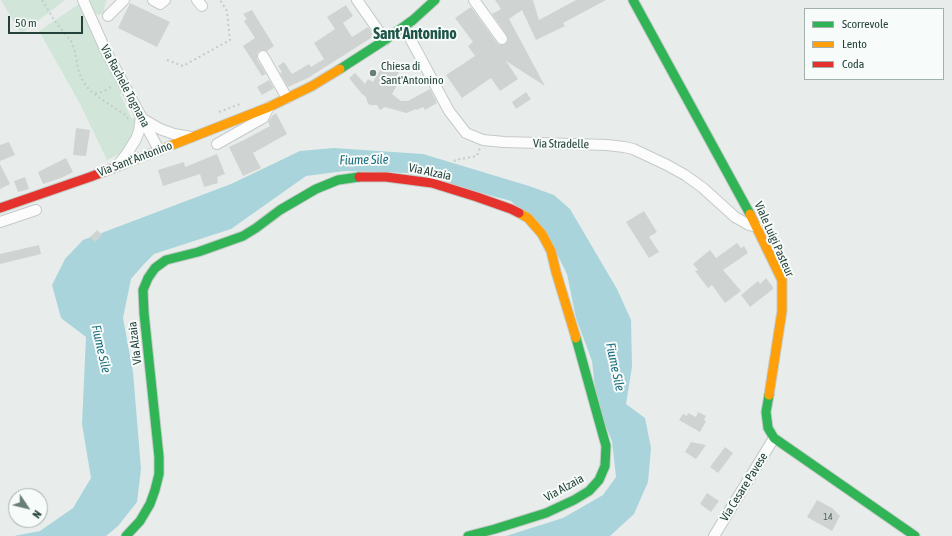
<!DOCTYPE html>
<html>
<head>
<meta charset="utf-8">
<style>
  body { margin:0 }
  #map { position:relative; width:952px; height:536px; overflow:hidden; background:#e8edeb; font-family:"Asap Condensed",sans-serif }
  canvas { display:block }
  .legend { position:absolute; left:804px; top:8px; width:140px; height:72px; box-sizing:border-box; background:#f7fbf9; border:1px solid #a3b1ad; margin:0; padding:5px 7px; list-style:none; font-size:12px; color:#24423a }
  .legend li { display:flex; align-items:center; gap:8px; height:20px }
  .legend b { width:20px; border:1px solid #a3b1ad }
  .north { position:absolute; left:8px; top:488px; width:40px; height:40px; box-sizing:border-box; background:#f7fbf9; border:1px solid #a3b1ad; border-radius:50%; rotate:125deg; font-size:11px; font-weight:700; line-height:16px; text-align:center; color:#24423a }
  .north::after { content:''; display:block; margin:auto; width:14px; height:18px; background:#697e78; clip-path:polygon(50% 0,100% 100%,50% 72%,0 100%) }
  .scale { position:absolute; left:8px; top:16px; width:75px; height:18px; box-sizing:border-box; border:2px solid #24423a; border-top:0; padding-left:5px; font-size:12px; line-height:14px; white-space:nowrap; color:#24423a; -webkit-text-stroke:3px #f7fbf9; paint-order:stroke }
</style>
</head>
<body>
<div id="map">
<canvas width="952" height="536"></canvas>
<ul class="legend">
<li><b style="height:5px;background:#30b455"></b>Scorrevole</li>
<li><b style="height:5px;background:#ff9f0a"></b>Lento</li>
<li><b style="height:5px;background:#e5322d"></b>Coda</li>
</ul>
<div class="north">N</div>
<div class="scale">50 m</div>
</div>
<script>
const g = document.querySelector('canvas').getContext('2d');
g.lineJoin = 'round';
function paint(path, color) {
  g.fillStyle = color;
  g.fill(path, 'evenodd');
}
function poly(rows) {
  const path = new Path2D();
  for (const r of rows) {
    path.moveTo(r[0], r[1]);
    for (let i = 2; i < r.length; i += 2) path.lineTo(r[i], r[i + 1]);
  }
  return path;
}
function trace(path, color, width, dash) {
  g.strokeStyle = color;
  g.lineWidth = width;
  g.lineCap = dash ? 'butt' : 'round';
  g.setLineDash(dash || []);
  g.stroke(path);
}
function drawText(font, color, halo, rows, align = 'center') {
  g.font = font + ' "Asap Condensed",sans-serif';
  g.lineWidth = 4;
  g.setLineDash([]);
  g.textBaseline = 'middle';
  g.strokeStyle = halo;
  g.fillStyle = color;
  for (const [text, x, y, turn = 0] of rows) {
    g.save();
    g.translate(x, y);
    g.rotate((+turn || 0) * Math.PI / 180);
    g.textAlign = isNaN(turn) ? turn : align;
    if (halo) g.strokeText(text, 0, 0);
    g.fillText(text, 0, 0);
    g.restore();
  }
}
paint(poly([
  [1,0,65,0,21,34],
  [89,0,107,0,104,9,105,11,102,14,99,15,96,14],
  [79,4,96,42,122,92,120,94,132,119,135,117,136,125,135,132,123,152,107,160,80,104,39,31]
]), '#d1e6d8');
paint(poly([
  [334,148,423,154,529,186,554,195,570,209,617,289,631,320,632,367,626,404,645,418,651,448,648,482,634,514,610,536,506,536,563,518,603,495,616,477,612,441,597,405,592,361,576,318,567,274,547,234,511,201,408,173,345,171,306,176,231,229,154,254,144,264,131,279,123,318,133,372,141,469,137,502,118,526,106,536,14,536,40,531,73,508,91,478,82,424,86,337,61,318,52,285,65,259,83,240,231,184,300,151]
]), '#a9d4db');
paint(poly([
  [495,0,533,0,539,20,576,0,606,0,563,23,565,26,536,40,522,10,509,19,545,86,506,61,518,79,500,91,491,78,462,98,446,75,475,56,468,46,473,42,455,18,471,7,497,43,500,45,505,44,508,41,507,36,492,14,501,9],
  [130,3,170,22,157,47,118,28],
  [346,5,353,16,343,23,352,37,368,27,374,36,308,78,288,87,280,73,282,72,278,66,284,62,292,74,309,64,311,67,324,59,314,43,335,29,327,17],
  [252,10,274,46,267,51,263,50,259,51,257,53,257,59,266,74,262,76,243,46,255,38,244,21,247,19,243,14],
  [386,60,401,69,394,80,398,83,392,94,401,101,408,101,430,89,437,103,425,110,423,107,417,110,416,109,406,113,385,107,380,110,377,105,371,105,368,104,366,97,362,94,349,78,355,73,365,84,368,79,373,82],
  [269,80,274,88,262,95,257,87],
  [526,92,531,99,516,109,512,102],
  [276,113,287,134,253,153,261,168,243,176,229,147,244,140,270,126,268,122,272,116],
  [76,128,90,130,86,156,73,155],
  [9,142,15,155,0,161,0,145],
  [217,154,225,174,217,177,218,183,204,187,200,174,163,186,158,170,184,162,185,167],
  [66,158,73,172,61,178,43,184,38,172],
  [0,164,10,184,0,189],
  [25,177,29,189,18,192,14,181],
  [644,211,657,232,649,237,659,252,649,258,626,222],
  [97,230,102,235,95,242,90,237],
  [737,243,741,248,744,246,748,253,723,270,741,291,725,303,712,285,708,288,695,271,698,270,693,264,710,250,716,258],
  [39,245,41,254,0,264,0,254],
  [766,278,773,287,773,289,750,307,741,295,758,281,760,284],
  [698,412,706,416,704,420,706,421,700,432,679,420,683,414,687,416,688,413,696,417],
  [691,442,706,445,696,459,685,452],
  [725,447,733,453,718,473,710,467],
  [707,493,719,501,711,512,700,504],
  [817,500,832,508,840,516,832,531,807,517]
]), '#cfd4d2');
const street = poly([
  [83,0,105,49,159,150],
  [153,0,160,4,165,0],
  [197,0,202,6],
  [357,0,385,40],
  [474,0,502,39],
  [108,16,124,0],
  [404,27,449,111,466,133,483,140,504,142,607,145,624,147,633,149,667,165,685,175,703,188,735,217,749,225,757,227],
  [263,56,287,98],
  [143,119,160,129,174,134,191,137],
  [217,144,263,118,269,107],
  [117,166,126,155,136,139,139,131,141,116],
  [0,222,36,210],
  [714,536,774,438]
]);
const fast = poly([
  [633,0,750,214],
  [340,69,385,40,413,20,435,0],
  [769,395,766,412,768,428,774,438,915,536],
  [126,536,140,521,150,504,155,490,159,474,159,457,144,313,143,290,148,278,155,268,166,260,198,252,243,236,256,228,280,210,316,189,338,180,359,177],
  [468,536,495,529,546,513,574,500,589,491,599,480,605,466,606,446,576,338]
]);
const slow = poly([
  [124,164,269,107,312,86,340,69],
  [519,213,528,218,542,234,551,251,556,272,576,338],
  [750,214,782,280,782,311,769,395]
]);
const jam = poly([
  [359,177,386,177,432,183,477,197,511,209,519,213],
  [0,208,90,177,124,164]
]);
trace(street, '#c5cac8', 12);
trace(fast, '#c3cbc8', 11);
trace(slow, '#c3cbc8', 11);
trace(jam, '#c3cbc8', 11);
trace(poly([
  [42,0,54,20,71,41,75,52,79,73,86,86,91,91,101,99,124,114,130,121],
  [167,60,183,66,230,40,227,11,220,0],
  [95,93,102,92,113,86],
  [219,112,237,105,241,104],
  [450,176,455,160,477,156,480,148]
]), '#c3ccca', 2, [2, 3]);
trace(street, '#fcfcfc', 10);
trace(fast, '#30b455', 9);
trace(slow, '#ff9f0a', 9);
trace(jam, '#e5322d', 9);
for (const [x, y, r, color] of [
  [373,73,4,"#697e78"]
]) {
  const dot = new Path2D();
  dot.arc(x, y, r, 0, 2 * Math.PI);
  g.fillStyle = color;
  g.fill(dot);
  trace(dot, '#f7fbf9', 1.5);
}
drawText('10px', '#506761', null, [
  ["14",828,517]
]);
drawText('12px', '#24423a', '#f7fbf9', [
  ["Chiesa di",381,66],
  ["Sant'Antonino",381,80]
], 'left');
drawText('12px', '#24423a', '#f7fbf9', [
  ["Via Rachele Tognana",125,86,62],
  ["Via Stradelle",561,144,1],
  ["Via Sant'Antonino",135,159,-21],
  ["Via Alzaia",430,172,12],
  ["Viale Luigi Pasteur",774,239,66],
  ["Via Alzaia",135,343,-97],
  ["Via Cesare Pavese",744,487,-58],
  ["Via Alzaia",564,488,-29]
]);
drawText('italic 13px', '#1c6f80', '#f7fbf9', [
  ["Fiume Sile",364,160,-1],
  ["Fiume Sile",101,349,77],
  ["Fiume Sile",615,367,78]
]);
drawText('bold 16px', '#1f5548', '#f7fbf9', [
  ["Sant'Antonino",415,34]
]);
</script>
</body>
</html>
